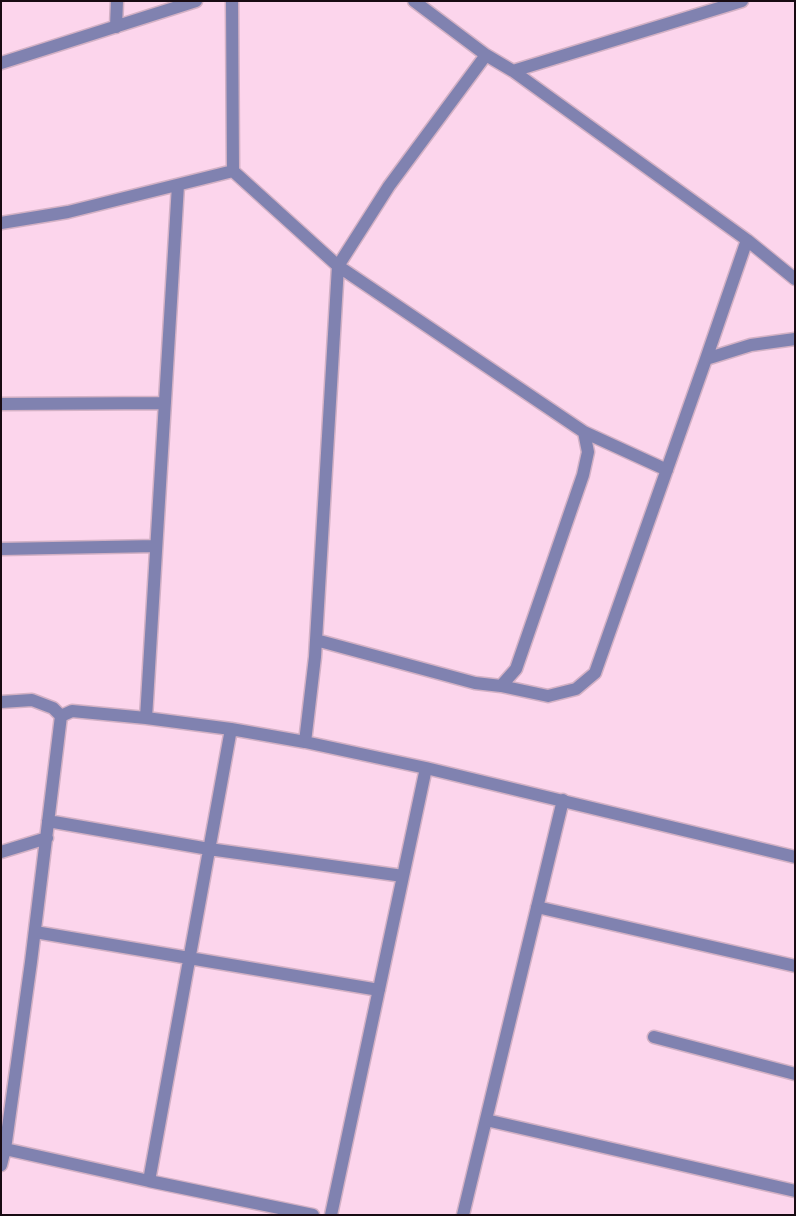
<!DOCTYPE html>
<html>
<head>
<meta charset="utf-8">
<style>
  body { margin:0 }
  #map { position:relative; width:796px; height:1216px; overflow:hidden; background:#fcd5ec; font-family:"Fira Sans Condensed",sans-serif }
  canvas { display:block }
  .frame { position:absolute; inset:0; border:2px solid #180b13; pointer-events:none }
</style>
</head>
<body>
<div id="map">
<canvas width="796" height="1216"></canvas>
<div class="frame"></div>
</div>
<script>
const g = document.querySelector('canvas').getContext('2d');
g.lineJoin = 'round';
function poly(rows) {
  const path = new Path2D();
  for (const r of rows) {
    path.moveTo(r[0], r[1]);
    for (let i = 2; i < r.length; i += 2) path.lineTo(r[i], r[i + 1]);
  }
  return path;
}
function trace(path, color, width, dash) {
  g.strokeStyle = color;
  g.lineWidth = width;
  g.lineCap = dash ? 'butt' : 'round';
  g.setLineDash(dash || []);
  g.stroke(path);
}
const minor = poly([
  [414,1,486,55,513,71,747,240,795,279],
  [116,27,117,1],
  [1,63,196,1],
  [513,71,742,1],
  [233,171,338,266,584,432,588,452,583,475,516,669,501,686,475,683,316,640],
  [1,223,68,212,233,171,232,1],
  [706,359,747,240],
  [1,404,165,403],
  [584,432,667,470],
  [1,549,156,546],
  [501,686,548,696,576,689,595,673,706,359,751,345,795,339],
  [1,702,32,700,53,708,61,716],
  [146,718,178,185],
  [305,742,315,657,338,266,389,186,486,55],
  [48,821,209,849,403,876],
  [1,852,47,838],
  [537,907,795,966],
  [35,932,379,990],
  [654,1037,795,1074],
  [486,1120,795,1191],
  [1,1148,149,1181],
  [1,1165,5,1149,31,962,61,716,72,711,146,718,231,729],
  [313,1215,149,1181,231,729,305,742,426,768,795,857],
  [331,1215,426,768],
  [463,1215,563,800]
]);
trace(minor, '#d3b1c5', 15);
trace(minor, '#8082b0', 12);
</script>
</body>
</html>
